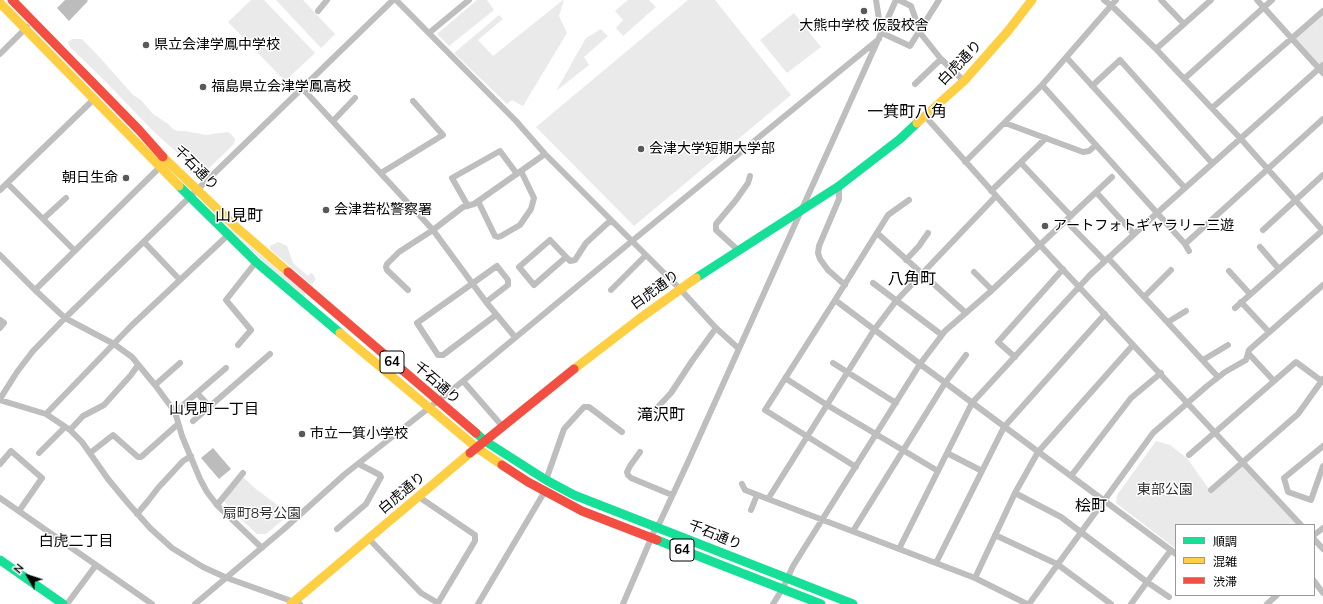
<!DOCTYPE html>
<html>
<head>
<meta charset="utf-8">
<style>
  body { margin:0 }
  #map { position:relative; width:1323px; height:604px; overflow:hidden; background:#fff; font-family:Mulish,"Noto Sans JP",sans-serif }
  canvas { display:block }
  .legend { position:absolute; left:1175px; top:524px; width:140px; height:72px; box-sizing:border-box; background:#fff; border:1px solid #999; margin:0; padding:5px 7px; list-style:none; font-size:12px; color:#000 }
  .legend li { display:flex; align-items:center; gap:8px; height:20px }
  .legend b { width:20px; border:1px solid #999 }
  .north { position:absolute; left:8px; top:556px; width:40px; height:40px; -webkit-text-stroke:3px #fff; paint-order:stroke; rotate:309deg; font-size:11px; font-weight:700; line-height:16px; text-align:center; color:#000 }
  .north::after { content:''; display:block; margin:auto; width:14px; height:18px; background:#000; clip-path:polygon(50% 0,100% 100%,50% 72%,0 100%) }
</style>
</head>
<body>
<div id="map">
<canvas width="1323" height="604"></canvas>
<ul class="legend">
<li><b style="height:5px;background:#16e098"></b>順調</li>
<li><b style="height:5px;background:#ffcf43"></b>混雑</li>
<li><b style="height:5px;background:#f24e42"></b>渋滞</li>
</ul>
<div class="north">N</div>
</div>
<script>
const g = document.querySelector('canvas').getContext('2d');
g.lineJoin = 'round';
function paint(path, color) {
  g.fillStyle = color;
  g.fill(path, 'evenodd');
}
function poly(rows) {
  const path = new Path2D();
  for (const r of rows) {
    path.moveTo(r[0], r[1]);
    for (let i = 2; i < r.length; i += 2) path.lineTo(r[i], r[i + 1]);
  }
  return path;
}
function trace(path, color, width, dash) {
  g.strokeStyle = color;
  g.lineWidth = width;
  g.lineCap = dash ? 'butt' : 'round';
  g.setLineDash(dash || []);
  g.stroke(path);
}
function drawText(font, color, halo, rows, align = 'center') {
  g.font = font + ' Mulish,"Noto Sans JP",sans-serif';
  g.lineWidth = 3;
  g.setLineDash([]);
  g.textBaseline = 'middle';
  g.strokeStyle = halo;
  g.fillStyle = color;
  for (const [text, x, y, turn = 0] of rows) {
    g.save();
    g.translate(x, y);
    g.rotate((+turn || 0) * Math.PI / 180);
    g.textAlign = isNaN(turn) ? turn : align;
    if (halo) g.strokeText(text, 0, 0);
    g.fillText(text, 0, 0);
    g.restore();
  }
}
paint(poly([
  [251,0,264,0,315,53,285,81,228,22],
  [276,0,303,0,335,34,321,48],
  [477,0,487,0,494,10,449,46,437,34],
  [563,0,564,0,559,16,567,33,523,106,512,100,507,104,454,53,499,15,503,19,478,40,493,56],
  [628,0,649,0,656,7,623,36,616,28,623,20,615,11],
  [688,0,715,0,791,95,634,226,536,127],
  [794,13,821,47,787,73,760,40],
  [1323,13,1323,63,1319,66,1294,38],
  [601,29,608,36,584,57,589,65,556,91,586,38],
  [72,39,82,39,103,61,133,95,141,100,152,113,168,124,173,129,178,131,184,131,206,135,228,132,231,134,235,139,234,144,206,171,198,171,154,132,108,84,70,47,68,42],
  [205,204,245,242,305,293,305,296,303,297,273,271],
  [278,242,287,246,293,263,308,276,311,273,313,274,316,279,312,285,270,249,270,246],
  [1156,441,1170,445,1187,458,1211,492,1244,464,1300,525,1176,525,1176,549,1116,503,1117,495],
  [242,476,257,490,290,514,266,534,257,534,236,515,223,500]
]), '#eaeaea');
paint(poly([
  [65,0,87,0,88,1,69,21,57,8],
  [213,448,231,469,219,479,201,458]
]), '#bcbcbc');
trace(poly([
  [396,0,516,121,545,154,680,289,716,328,738,348],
  [876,0,880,26,884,29],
  [899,0,911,6,921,34,941,59,964,81],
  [1104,0,1112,6,1156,49],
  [1161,0,1184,24],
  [1211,0,1156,49,1240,138,1323,231],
  [1257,0,1323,73],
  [318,11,327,0],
  [429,33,469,0],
  [882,33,910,46,939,0],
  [0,54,27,27],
  [1067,58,1185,188],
  [1184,79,1272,0],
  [915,84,941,59],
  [1042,85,1185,244,1189,251],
  [1092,86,1120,60,1212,163],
  [302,88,433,230,486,302,515,337],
  [1212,108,1323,11],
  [925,116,1040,245,1301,525],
  [333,121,355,98],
  [1005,123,1083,152,1089,151,1096,145],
  [965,162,1042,85,1116,0],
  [1021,163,1071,216],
  [381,173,443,135,413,101],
  [7,183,75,251],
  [839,186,839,199,819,246,818,253,820,259,828,270,845,285],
  [0,190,94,99],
  [991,191,1046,138],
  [1096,192,1134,234],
  [996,196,896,301,874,330,768,499,975,578,1027,604],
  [478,201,495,236,498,237,501,236,520,225,531,209,534,198,521,171],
  [468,206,452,178,500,151,517,174],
  [43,219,66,198],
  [1066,221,1105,261],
  [1263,230,1323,175],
  [877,233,966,313],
  [144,242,180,280],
  [1185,244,1323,119],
  [1260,247,1279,269],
  [739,251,716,230,716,224,736,200,748,183,750,176],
  [0,255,35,290,65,318,114,344,132,357,155,385,175,412],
  [566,257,534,285,519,267,550,240,570,261,575,260,586,243,611,220],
  [1108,258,1218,377],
  [906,260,919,246,928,233],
  [1229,271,1250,294],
  [974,272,992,290],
  [873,283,942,335],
  [35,290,160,167],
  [408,290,387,270,386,267,387,264,399,252,433,230,463,207,474,204,545,154],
  [611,290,646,255],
  [1144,297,1171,270],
  [835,300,888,215,909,200],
  [486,302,508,285,508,280,497,266,417,323,438,355,443,355,496,315],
  [1241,302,1269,332],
  [1235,308,1323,230],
  [0,320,4,323,0,328],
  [1168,322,1186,311],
  [238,345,251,330,226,300,256,262],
  [1248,353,1274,381],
  [1015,357,998,342,1063,269],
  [1203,360,1228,345],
  [833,363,896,403],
  [226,368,175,412,182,436,200,479,207,492,217,505,262,548],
  [785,378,827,405,938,471],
  [463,381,503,427],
  [155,385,180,363],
  [197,393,210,407],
  [0,399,17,372,33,351,65,318,393,0],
  [0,400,46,414,70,430,82,442,108,479,127,502,150,528,172,548,203,567,227,578,300,604],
  [656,409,671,393,692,361,716,328],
  [46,414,131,326,228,235],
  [193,421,270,354],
  [70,430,83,416,104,405,131,375,138,365],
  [1323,446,1284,478,1288,492,1311,500,1323,466],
  [640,452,630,466,627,472,628,475,631,478,672,495],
  [39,453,65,427],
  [90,453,113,435,138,457,141,457,178,424],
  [947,453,982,471],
  [1189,455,1296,362,1323,382],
  [0,464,11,451,42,478,19,511],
  [856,467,765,410,835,300,920,364,1176,554],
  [1071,476,1131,398,1161,373],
  [546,480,564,429,584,407,589,407,622,432],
  [742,484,745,490,768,499],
  [1211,490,1298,414,1323,379],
  [1015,493,1061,517,1147,582,1131,604],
  [0,498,152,604],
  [217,505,243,473],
  [751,510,757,495],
  [137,514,148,501,158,488,183,461,191,456],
  [337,529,366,504,381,477,380,475,359,464],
  [853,531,945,383,966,355],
  [995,535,1057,564,1111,604],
  [1314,535,1323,528],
  [369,539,421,593,438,603,475,541,475,535,419,497],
  [1314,539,1323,549],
  [899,549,972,403,1090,275,1157,213,1323,65],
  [936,563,1004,427,1105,314],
  [975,578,1015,493,1038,452,1133,345],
  [1314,581,1323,593],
  [1169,597,1147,582,1171,550],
  [67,604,96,565],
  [195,604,284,529,345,474,463,381,632,241,879,39],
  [478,604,545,491],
  [623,604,656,527,660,522,688,462,896,0],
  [773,604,783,588,793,566,920,364,945,331,990,292,1112,177],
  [1029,604,1153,433,1207,386,1225,372,1246,360,1249,350,1323,285],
  [1267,604,1277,595]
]), '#bebebe', 6);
trace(poly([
  [179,186,256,262,340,333],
  [696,278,839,186,900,139,917,123],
  [476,433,485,441,546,480,574,495,853,604],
  [657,540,821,604],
  [0,560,63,604]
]), '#16e098', 9);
trace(poly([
  [0,3,179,186],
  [917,123,964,81,1008,31,1032,0],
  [163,157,236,227,288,272],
  [340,333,477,448,502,465],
  [574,369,639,319,696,278],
  [291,604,470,453]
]), '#ffcf43', 9);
trace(poly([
  [12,0,139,130,163,157],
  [288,272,476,433],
  [470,453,574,369],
  [502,465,528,482,582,511,657,540]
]), '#f24e42', 9);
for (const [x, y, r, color] of [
  [864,11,4,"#595959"],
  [146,45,4,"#595959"],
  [203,87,4,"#595959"],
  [641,149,4,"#595959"],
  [126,178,4,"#595959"],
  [326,210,4,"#595959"],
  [1045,226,4,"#595959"],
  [302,434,4,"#595959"]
]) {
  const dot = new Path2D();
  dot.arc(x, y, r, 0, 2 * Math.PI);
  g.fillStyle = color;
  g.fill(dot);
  trace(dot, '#fff', 1.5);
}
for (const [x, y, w] of [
  [392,362,24],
  [682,550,24]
]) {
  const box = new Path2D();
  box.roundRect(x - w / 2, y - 11, w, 22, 3);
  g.fillStyle = '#fff';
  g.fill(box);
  trace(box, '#000', 1);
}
drawText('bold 13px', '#000', null, [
  ["64",392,362],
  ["64",682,550]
]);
drawText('14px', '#000', '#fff', [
  ["大熊中学校 仮設校舎",864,26,"center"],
  ["県立会津学鳳中学校",154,45],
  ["福島県立会津学鳳高校",211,87],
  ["会津大学短期大学部",649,149],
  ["朝日生命",118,178,"right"],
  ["会津若松警察署",334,210],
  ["アートフォトギャラリー三遊",1053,226],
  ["市立一箕小学校",310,434]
], 'left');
drawText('14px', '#000', '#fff', [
  ["白虎通り",960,63,-46],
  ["千石通り",196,168,45],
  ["白虎通り",655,290,-36],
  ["千石通り",437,383,41],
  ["白虎通り",402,493,-40],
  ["千石通り",715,535,22]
]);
drawText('14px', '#303030', '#fff', [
  ["東部公園",1165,490],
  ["扇町8号公園",262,514]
]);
drawText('15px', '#000', '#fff', [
  ["山見町一丁目",214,409],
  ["白虎二丁目",76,541]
]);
drawText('16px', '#000', '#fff', [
  ["一箕町八角",907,112],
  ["山見町",239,216],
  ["八角町",912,279],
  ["滝沢町",661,415],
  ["桧町",1091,506]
]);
</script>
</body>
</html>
